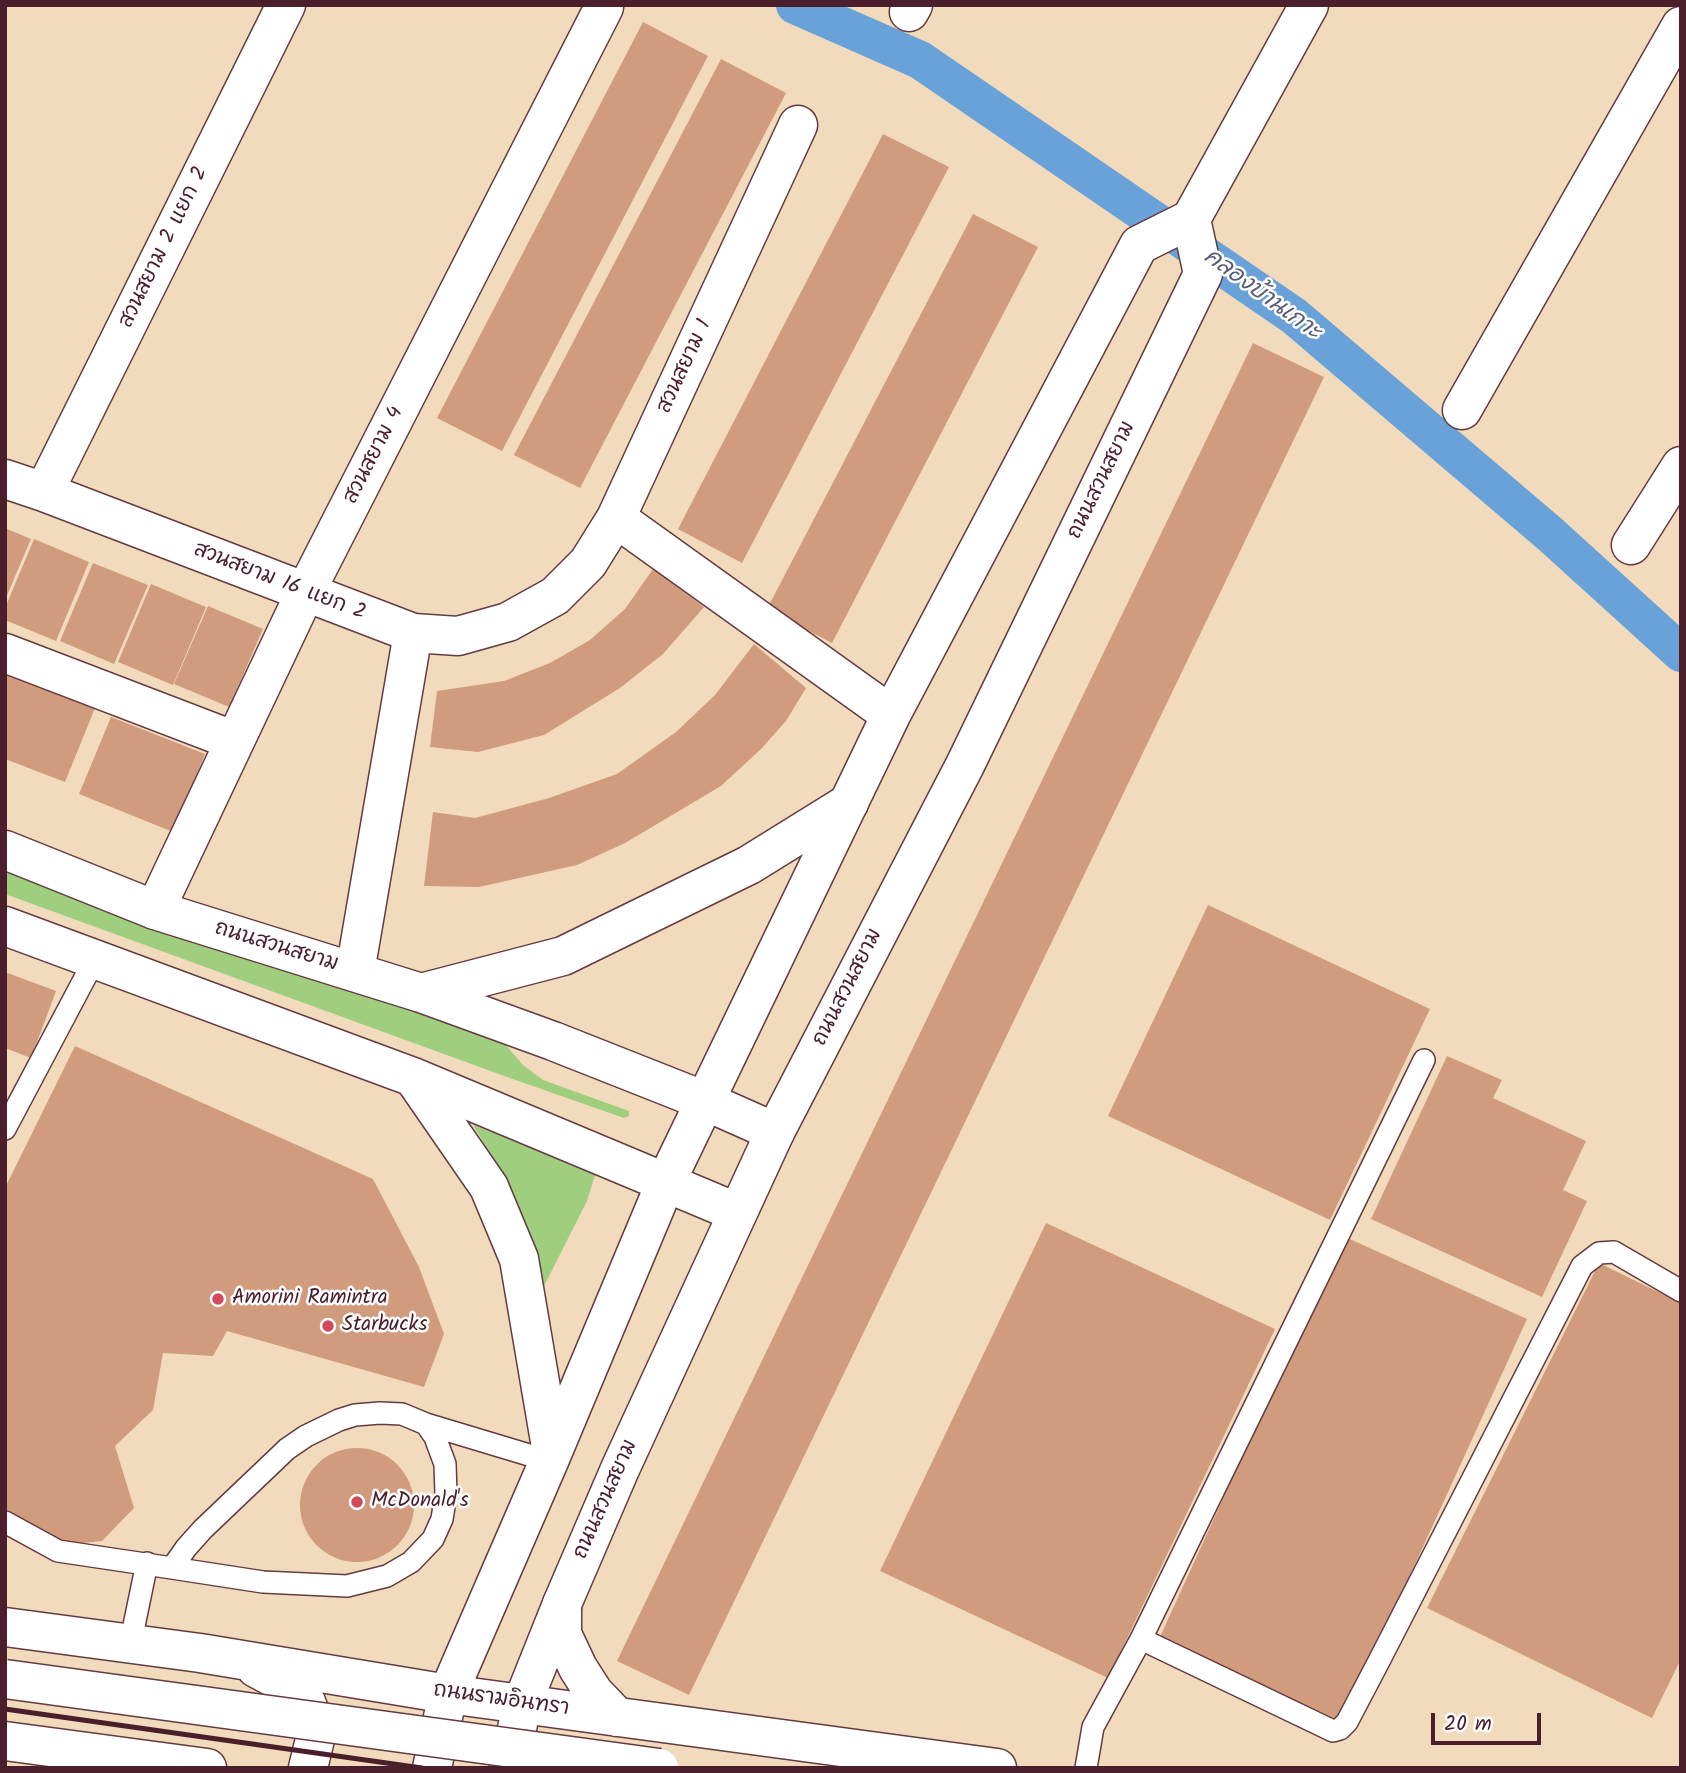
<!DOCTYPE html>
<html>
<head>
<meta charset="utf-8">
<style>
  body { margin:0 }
  #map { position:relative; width:1686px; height:1773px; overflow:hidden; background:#f2dbbc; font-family:Kalam,sans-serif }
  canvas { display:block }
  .frame { position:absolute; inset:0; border:7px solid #4a1f2b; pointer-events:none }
  .scale { position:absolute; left:1431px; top:1713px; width:110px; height:32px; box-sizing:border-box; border:4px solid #4a1f2b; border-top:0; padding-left:9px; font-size:21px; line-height:24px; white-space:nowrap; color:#4a1f2b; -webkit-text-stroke:5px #fff; paint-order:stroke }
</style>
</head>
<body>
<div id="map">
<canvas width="1686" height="1773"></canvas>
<div class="frame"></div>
<div class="scale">20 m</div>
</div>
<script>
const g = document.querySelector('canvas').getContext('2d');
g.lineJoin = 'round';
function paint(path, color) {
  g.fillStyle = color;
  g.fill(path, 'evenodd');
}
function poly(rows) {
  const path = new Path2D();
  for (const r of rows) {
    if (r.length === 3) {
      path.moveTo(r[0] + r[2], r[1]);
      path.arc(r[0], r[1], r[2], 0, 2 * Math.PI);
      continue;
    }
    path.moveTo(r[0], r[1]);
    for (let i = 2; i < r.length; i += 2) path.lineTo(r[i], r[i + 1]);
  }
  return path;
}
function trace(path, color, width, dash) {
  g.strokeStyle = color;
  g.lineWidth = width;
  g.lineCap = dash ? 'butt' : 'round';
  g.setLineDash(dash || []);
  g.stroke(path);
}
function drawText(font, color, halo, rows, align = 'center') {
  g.font = font + ' Kalam,"Playpen Sans Thai",sans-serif';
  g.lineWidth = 5;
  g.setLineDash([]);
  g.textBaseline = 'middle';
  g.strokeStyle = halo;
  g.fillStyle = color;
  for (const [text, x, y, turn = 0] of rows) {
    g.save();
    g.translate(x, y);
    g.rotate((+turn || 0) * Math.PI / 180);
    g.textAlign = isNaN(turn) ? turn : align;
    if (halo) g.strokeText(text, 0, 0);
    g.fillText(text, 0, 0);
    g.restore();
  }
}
paint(poly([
  [5,864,505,1044,523,1065,543,1080,629,1111,629,1116,624,1118,507,1077,5,894],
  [473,1125,596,1172,587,1201,540,1294,510,1205,490,1153]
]), '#9fcf7e');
trace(poly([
  [795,5,920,60,1294,316,1550,534,1681,653]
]), '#68a2d8', 38);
paint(poly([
  [643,22,708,56,502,451,437,418],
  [721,59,786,93,580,488,514,455],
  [883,134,949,167,742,563,678,529],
  [973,214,1038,247,832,643,767,609],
  [1253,343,1324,377,689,1695,617,1661],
  [5,528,31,539,5,600],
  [34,539,89,562,56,641,5,620,5,608],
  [93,563,148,585,114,664,60,641],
  [653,569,704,607,663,654,620,688,544,735,478,752,430,747,437,691,504,681,550,663,590,640,625,609],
  [151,584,206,607,173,685,118,662],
  [208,606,263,629,229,707,174,684],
  [754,644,806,688,786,721,761,749,721,786,625,843,577,865,479,887,424,886,433,812,475,818,549,798,617,774,676,732,715,695],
  [5,673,95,708,65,782,5,759],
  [111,717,205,754,173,832,79,794],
  [1208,905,1430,1009,1330,1220,1108,1116],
  [5,972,56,991,31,1058,5,1048],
  [75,1046,373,1179,419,1267,444,1334,424,1387,227,1331,213,1356,163,1353,153,1410,115,1446,134,1508,102,1541,56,1546,5,1518,5,1188],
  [1447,1056,1502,1080,1493,1098,1586,1141,1563,1190,1587,1201,1542,1297,1371,1219],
  [1046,1223,1275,1329,1108,1678,880,1571],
  [1343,1236,1527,1319,1343,1722,1159,1639],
  [1599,1263,1681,1303,1681,1659,1652,1718,1427,1608],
  [357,1505,57]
]), '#d19b7e');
const service = poly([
  [5,1129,95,959],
  [380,1413,402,1414,426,1424,435,1437,445,1464,446,1494,442,1519,433,1539,411,1562,387,1576,347,1586,263,1582,172,1568,186,1548,203,1529,287,1449,306,1436,339,1420,355,1415,380,1413],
  [426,1424,549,1461],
  [5,1522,58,1551,172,1568],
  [1141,1639,1333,1731,1340,1729,1347,1722,1378,1663,1582,1266,1599,1253,1614,1252,1681,1291],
  [130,1645,147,1563],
  [1086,1768,1093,1727,1141,1639,1424,1060]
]);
const minor = poly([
  [909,12,913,5],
  [1462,410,1681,26],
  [5,479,44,492,413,633,458,636,508,622,555,596,588,563,616,518,798,125],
  [44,492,286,5],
  [616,518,891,715],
  [1631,545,1681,466],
  [5,653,235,741],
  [155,910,305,593,604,7],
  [355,972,413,633],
  [705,1101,891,715,1139,245,1191,219,1309,5],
  [775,1132,965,765,1203,274,1191,219]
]);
const tertiary = poly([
  [5,850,155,910,421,993,553,1041,705,1101,775,1132,620,1469,562,1604,522,1704,509,1768],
  [5,926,413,1077,736,1212],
  [421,993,563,956,749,865,849,803],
  [413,1077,489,1187,519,1259,552,1453],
  [432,1768,448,1694,549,1461,665,1184,705,1101]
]);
const trunk = poly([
  [562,1604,562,1634,578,1668,594,1693,617,1717],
  [5,1627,200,1653,448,1694,997,1768],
  [256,1668,282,1682,306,1702,317,1731,308,1768],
  [5,1741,207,1768]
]);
trace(service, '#633b41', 24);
trace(minor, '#633b41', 41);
trace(tertiary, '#633b41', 41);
trace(trunk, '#633b41', 41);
trace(service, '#fff', 21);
trace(minor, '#fff', 38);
trace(tertiary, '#fff', 38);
trace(trunk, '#fff', 38);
trace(poly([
  [5,1709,422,1768]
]), '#4a1f2b', 5);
const trunkBridge = poly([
  [5,1679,659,1768]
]);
trace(trunkBridge, '#633b41', 41, []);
trace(trunkBridge, '#fff', 38);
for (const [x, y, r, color] of [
  [218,1299,7,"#d1495b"],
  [328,1326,7,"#d1495b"],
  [357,1502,7,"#d1495b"]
]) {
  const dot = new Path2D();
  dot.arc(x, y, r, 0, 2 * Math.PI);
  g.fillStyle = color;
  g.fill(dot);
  trace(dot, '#fff', 2.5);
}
drawText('21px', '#4a1f2b', '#fff', [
  ["สวนสยาม 2 แยก 2",165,248,-64],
  ["สวนสยาม 1",686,367,-65],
  ["สวนสยาม 4",375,456,-63],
  ["ถนนสวนสยาม",1103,481,-64],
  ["สวนสยาม 16 แยก 2",279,583,21],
  ["ถนนสวนสยาม",276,948,17],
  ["ถนนสวนสยาม",849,988,-63],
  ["ถนนสวนสยาม",607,1500,-66],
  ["ถนนรามอินทรา",501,1701,8]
]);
drawText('21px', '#4a1f2b', '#fff', [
  ["Amorini Ramintra",232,1299],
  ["Starbucks",342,1326],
  ["McDonald's",371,1502]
], 'left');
drawText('italic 23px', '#585a79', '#fff', [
  ["คลองบ้านเกาะ",1261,296,36]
]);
</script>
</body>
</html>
